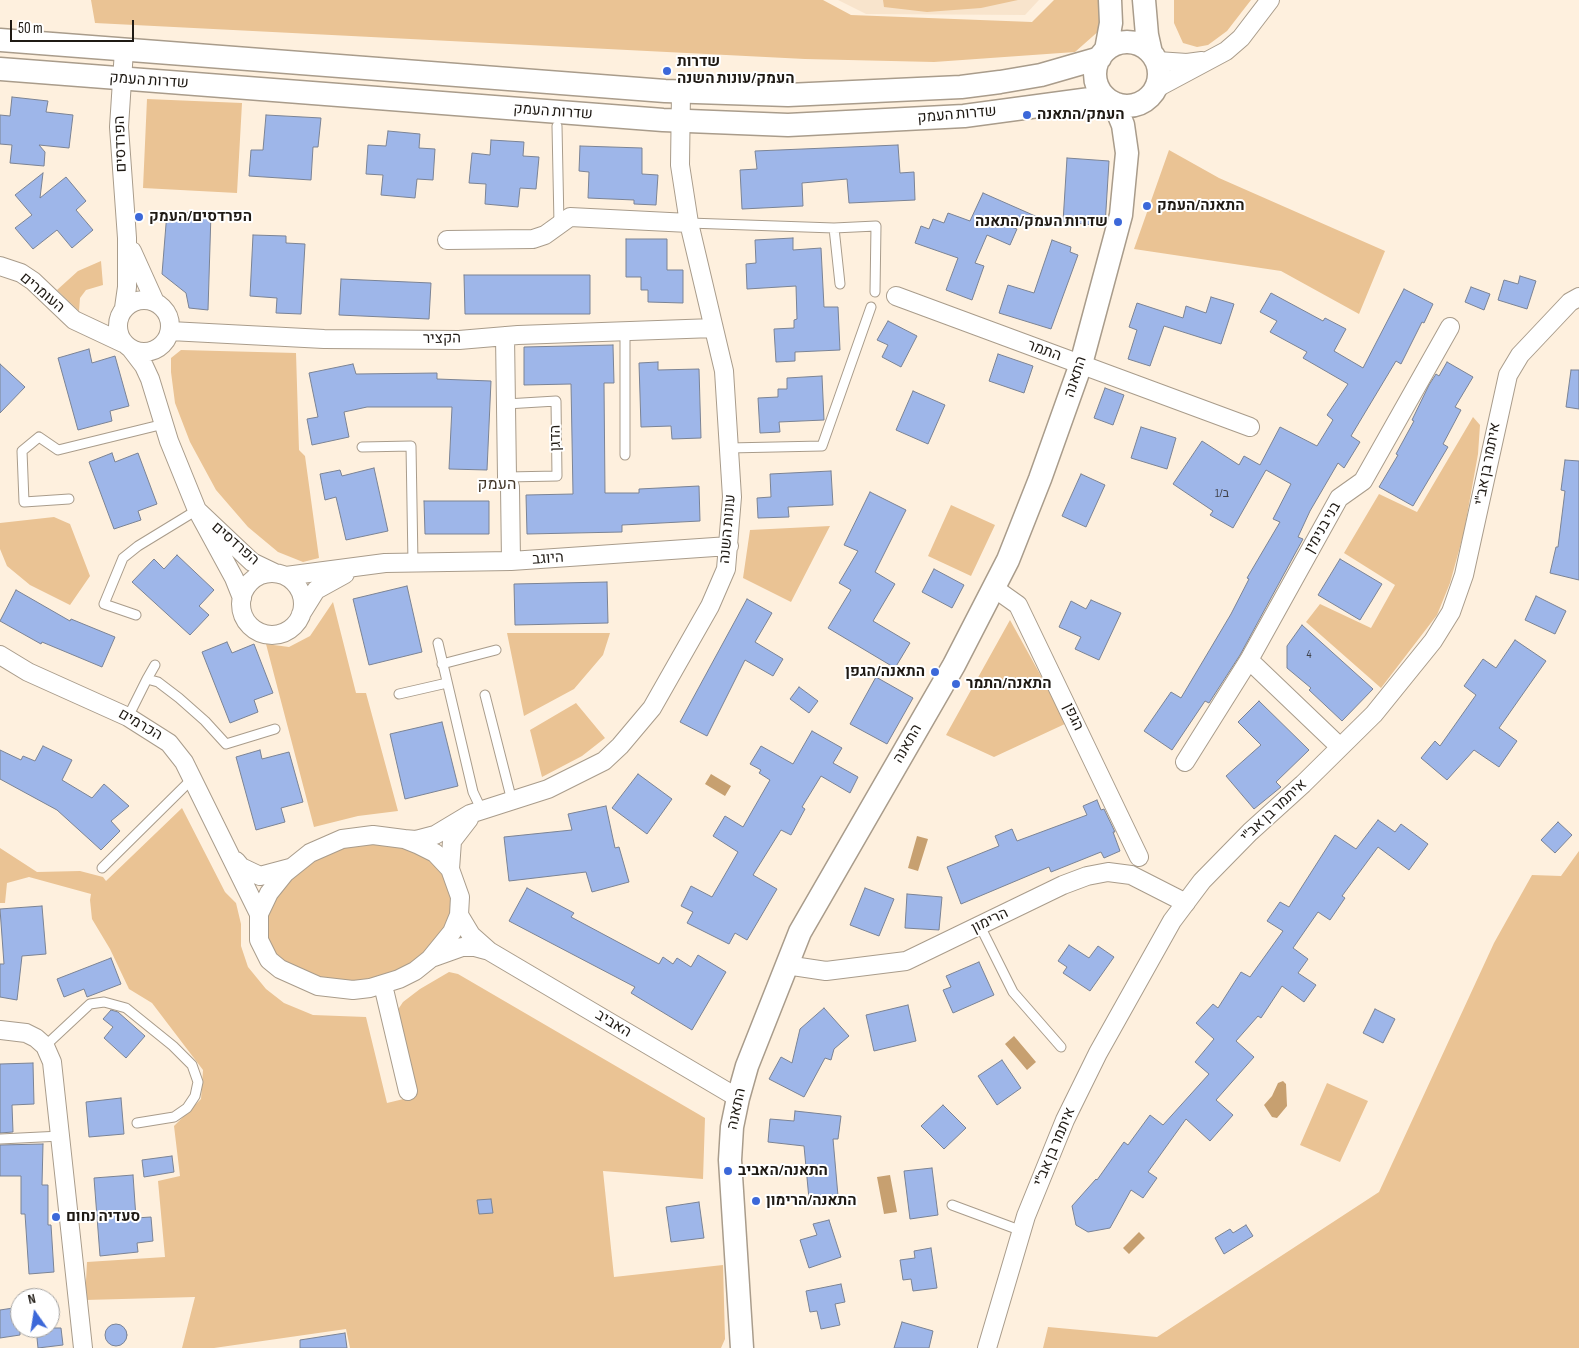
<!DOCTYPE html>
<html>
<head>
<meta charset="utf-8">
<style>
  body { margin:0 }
  #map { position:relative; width:1579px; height:1348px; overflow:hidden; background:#fef0de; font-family:"Sofia Sans Condensed",sans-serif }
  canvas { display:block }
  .north { position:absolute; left:10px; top:1288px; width:50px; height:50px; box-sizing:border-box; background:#fff; border:1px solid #a5a3a1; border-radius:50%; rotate:347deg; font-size:14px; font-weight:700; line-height:20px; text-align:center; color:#1f1a14 }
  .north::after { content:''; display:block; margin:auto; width:18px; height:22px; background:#3c68d9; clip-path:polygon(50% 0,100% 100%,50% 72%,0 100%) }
  .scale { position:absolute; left:10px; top:20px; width:124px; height:22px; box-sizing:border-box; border:2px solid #1f1a14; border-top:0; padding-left:6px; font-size:15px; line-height:18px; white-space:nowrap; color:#1f1a14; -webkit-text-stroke:4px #fff; paint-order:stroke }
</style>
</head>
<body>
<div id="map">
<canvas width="1579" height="1348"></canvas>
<div class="north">N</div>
<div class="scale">50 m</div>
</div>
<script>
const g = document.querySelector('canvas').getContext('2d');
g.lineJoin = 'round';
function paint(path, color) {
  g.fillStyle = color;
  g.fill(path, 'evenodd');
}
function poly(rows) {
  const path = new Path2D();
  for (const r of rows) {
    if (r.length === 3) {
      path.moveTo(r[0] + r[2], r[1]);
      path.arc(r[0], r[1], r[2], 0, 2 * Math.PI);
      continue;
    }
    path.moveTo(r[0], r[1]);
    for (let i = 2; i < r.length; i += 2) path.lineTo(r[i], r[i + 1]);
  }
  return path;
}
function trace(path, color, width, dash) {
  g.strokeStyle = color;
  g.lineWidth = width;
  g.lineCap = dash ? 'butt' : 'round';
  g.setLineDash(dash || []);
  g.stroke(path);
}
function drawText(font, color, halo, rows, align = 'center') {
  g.font = font + ' "Sofia Sans Condensed",Heebo,sans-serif';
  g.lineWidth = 4;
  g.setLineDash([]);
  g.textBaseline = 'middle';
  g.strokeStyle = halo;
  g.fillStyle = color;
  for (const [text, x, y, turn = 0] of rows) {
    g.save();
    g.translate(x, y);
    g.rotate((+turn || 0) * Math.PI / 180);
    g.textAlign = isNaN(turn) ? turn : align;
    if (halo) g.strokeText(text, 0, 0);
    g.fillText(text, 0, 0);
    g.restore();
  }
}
paint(poly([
  [838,0,1039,0,1025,15,866,14]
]), '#f8e4cc');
paint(poly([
  [91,0,823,0,851,15,1032,22,1054,0,1101,0,1101,29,1075,52,934,62,805,59,95,23],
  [883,0,1018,0,981,8,927,12,884,7],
  [1174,0,1251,0,1227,31,1208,45,1197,47,1183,43,1174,23],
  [147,99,242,103,237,193,143,188],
  [1169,150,1219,178,1385,251,1359,314,1281,271,1134,249],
  [101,261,103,285,86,290,80,298,79,311,57,290,78,271],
  [181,350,296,353,299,450,305,456,319,558,303,562,278,552,248,527,216,490,190,442,175,403,171,372,171,358],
  [1473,417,1480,425,1478,454,1464,532,1450,583,1437,615,1381,688,1306,622,1320,604,1371,628,1395,585,1344,553,1379,494,1417,512],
  [951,505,995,525,971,576,928,556],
  [54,517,70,524,90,576,70,605,30,585,7,566,0,549,0,523],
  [830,526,791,602,743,578,750,530],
  [333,602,356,693,366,693,398,811,358,816,314,827,266,644,289,647,310,636],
  [1010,620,1067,723,994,757,946,735],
  [507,633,610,633,603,655,574,689,524,716],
  [576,703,605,738,582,756,542,777,530,730],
  [182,808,225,892,236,903,241,924,241,946,248,967,266,989,284,1003,313,1015,366,1017,387,1103,416,1096,397,1011,403,1002,420,989,449,972,458,974,705,1118,703,1179,603,1171,614,1277,723,1265,725,1339,721,1348,350,1348,346,1329,214,1348,182,1348,195,1297,85,1300,87,1262,165,1257,158,1181,180,1176,174,1126,201,1099,203,1070,152,1003,129,989,110,949,92,919,90,900,91,894,29,877,7,883,5,903,0,903,0,848,37,872,80,871,103,877,106,881],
  [362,842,402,846,431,858,444,873,454,898,453,914,436,943,411,965,381,979,335,983,302,974,274,956,266,938,266,916,275,897,290,877,329,851],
  [1579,851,1579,1348,1043,1348,1048,1327,1157,1337,1379,1192,1494,943,1532,875,1561,876],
  [1327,1083,1368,1101,1340,1162,1300,1145]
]), '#eac394');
paint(poly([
  [711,774,731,786,725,796,705,784],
  [917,836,928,839,918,871,908,868],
  [1014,1036,1036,1062,1027,1070,1005,1044],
  [1283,1081,1286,1084,1287,1106,1277,1118,1272,1117,1264,1105,1272,1096,1278,1083],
  [890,1175,897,1212,884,1214,877,1177],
  [1139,1232,1145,1238,1129,1254,1123,1248]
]), '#c7a070');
const building = poly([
  [12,97,48,101,46,112,73,115,69,148,39,145,45,152,44,166,10,163,12,145,0,144,0,115,10,116,12,97],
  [266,115,321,118,318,147,313,147,311,180,249,176,251,150,263,150,266,115],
  [388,131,420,134,419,148,435,149,433,180,417,179,415,198,381,195,383,175,366,174,368,145,386,146,388,131],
  [491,140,524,142,523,156,539,157,536,189,520,188,518,207,485,204,486,184,469,183,472,153,490,155,491,140],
  [898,145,900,173,914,172,915,200,849,203,847,179,802,183,803,206,742,209,740,170,757,169,755,151,898,145],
  [580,146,642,148,642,174,658,175,656,205,634,204,634,200,588,198,589,172,579,171,580,146],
  [1067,158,1109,161,1105,226,1063,222,1067,158],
  [43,173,40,198,66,177,86,201,76,210,93,230,72,248,57,230,33,249,15,228,32,215,15,195,43,173],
  [983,193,1042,219,1042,221,993,217,993,221,1017,229,1010,245,987,235,975,263,984,266,972,300,946,290,958,258,915,243,921,226,929,229,933,219,944,223,948,213,970,221,983,193],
  [167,212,211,213,208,310,189,308,186,293,162,274,167,212],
  [253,235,286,236,286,243,305,244,301,314,276,313,277,298,250,296,253,235],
  [793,238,793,250,821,248,824,307,838,307,840,350,795,352,795,361,776,362,774,329,794,328,794,320,797,319,796,286,747,289,746,264,756,263,755,240,793,238],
  [626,239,667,239,667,270,683,270,683,303,648,302,648,290,641,290,641,277,626,277,626,239],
  [1052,240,1071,247,1070,252,1078,255,1051,329,999,313,1008,285,1034,293,1052,240],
  [464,275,590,275,590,314,465,314,464,275],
  [1520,276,1536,281,1527,309,1498,300,1504,280,1518,284,1520,276],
  [341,279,431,283,429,319,339,315,341,279],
  [1471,287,1490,294,1484,310,1465,302,1471,287],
  [1404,289,1433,304,1424,323,1422,322,1401,364,1396,361,1351,436,1360,442,1344,468,1338,463,1310,511,1298,537,1303,539,1240,655,1209,703,1205,701,1172,750,1144,731,1171,692,1181,698,1231,614,1249,579,1247,578,1280,522,1273,519,1291,484,1266,470,1233,528,1210,515,1213,511,1173,484,1202,441,1239,465,1244,456,1260,465,1280,427,1317,446,1333,420,1327,415,1348,384,1303,358,1307,352,1270,332,1277,321,1260,312,1271,293,1323,321,1325,318,1346,329,1334,351,1363,368,1404,289],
  [1211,297,1234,304,1221,344,1164,326,1150,366,1128,359,1137,330,1129,327,1137,303,1183,318,1186,306,1206,313,1211,297],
  [888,321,917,336,901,367,882,357,888,345,877,340,888,321],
  [613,345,614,383,604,383,605,493,639,493,639,489,699,486,700,521,622,525,622,532,527,534,526,495,573,494,571,384,524,385,524,347,613,345],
  [89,349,92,363,115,356,129,406,110,411,112,421,78,430,58,358,89,349],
  [998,354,1033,366,1024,393,989,381,998,354],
  [658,362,658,370,699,369,701,438,672,439,671,426,641,427,639,363,658,362],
  [1447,362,1473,377,1455,407,1461,410,1443,444,1448,447,1413,506,1379,487,1398,455,1396,454,1414,421,1412,420,1429,385,1436,374,1439,376,1447,362],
  [0,364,25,387,0,413,0,364],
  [353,364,356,374,437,373,437,379,491,381,487,470,449,469,452,407,367,407,344,412,349,437,312,445,307,419,318,417,309,373,353,364],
  [1571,370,1579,370,1579,409,1566,407,1571,370],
  [822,376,824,420,779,422,780,432,760,433,758,398,778,397,778,389,787,389,787,378,822,376],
  [1105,388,1124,395,1113,425,1094,418,1105,388],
  [913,391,945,405,928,444,896,430,913,391],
  [1141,427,1176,438,1167,469,1131,458,1141,427],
  [112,453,115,462,138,453,157,504,138,511,141,520,114,529,89,462,112,453],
  [1565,460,1579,461,1579,580,1550,573,1556,547,1558,547,1565,491,1561,490,1565,460],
  [374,468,388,531,346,540,336,497,325,500,320,474,340,470,342,476,374,468],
  [831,471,833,505,788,507,789,517,758,518,757,498,771,497,770,474,831,471],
  [1081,474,1105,485,1086,527,1062,516,1081,474],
  [870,492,906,510,875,572,895,584,873,621,910,643,895,668,828,628,851,590,839,583,858,551,844,545,870,492],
  [424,501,489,501,489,534,425,534,424,501],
  [177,555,214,590,199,606,209,615,190,635,132,582,154,559,164,569,177,555],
  [1340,559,1382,584,1360,620,1318,595,1340,559],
  [934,569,964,585,952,608,922,592,934,569],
  [607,582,608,623,515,625,514,584,607,582],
  [407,586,422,652,369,665,353,599,407,586],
  [16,590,70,621,71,619,115,637,102,667,42,642,41,644,0,621,16,590],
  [1536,596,1566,611,1555,634,1525,620,1536,596],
  [747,599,772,613,755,642,783,659,773,676,745,660,707,736,680,722,747,599],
  [1091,600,1121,613,1099,660,1075,649,1081,637,1059,627,1071,601,1086,609,1091,600],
  [1302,625,1373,689,1342,721,1309,690,1311,688,1287,668,1287,646,1302,625],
  [1515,640,1546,661,1499,728,1517,741,1499,767,1474,750,1447,780,1421,758,1435,741,1440,746,1476,695,1464,686,1483,659,1496,668,1515,640],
  [227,642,232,653,254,644,273,693,254,700,258,712,230,723,202,652,227,642],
  [876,677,913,698,887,744,850,724,876,677],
  [799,687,818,701,809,713,790,699,799,687],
  [1259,701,1309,750,1276,782,1281,787,1254,809,1226,776,1261,745,1238,722,1259,701],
  [442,722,458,786,405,799,390,734,442,722],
  [812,731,842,748,833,763,858,777,850,793,821,776,802,807,805,809,791,835,781,830,753,875,777,889,747,940,735,933,729,944,687,923,693,912,681,906,691,886,712,897,738,852,713,836,725,816,743,827,770,780,759,773,761,770,750,764,761,746,793,764,812,731],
  [43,746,72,760,62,780,92,798,104,784,129,806,111,821,120,831,101,850,57,810,0,779,0,750,21,760,23,756,35,761,43,746],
  [260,750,262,759,289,752,303,802,281,808,285,822,256,830,236,757,260,750],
  [638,774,672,799,647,834,612,808,638,774],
  [1097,800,1101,810,1104,809,1115,832,1113,832,1120,851,1104,858,1101,852,1051,872,1049,867,961,904,947,867,999,846,995,836,1012,829,1017,841,1087,815,1083,806,1097,800],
  [606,806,615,848,619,847,629,882,592,892,586,872,509,881,504,837,572,830,568,814,606,806],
  [1378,820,1395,832,1401,824,1428,844,1409,870,1378,847,1342,896,1345,898,1330,920,1318,912,1293,948,1308,959,1298,973,1316,985,1304,1002,1282,986,1261,1018,1258,1016,1236,1041,1254,1057,1216,1100,1233,1115,1210,1141,1186,1119,1148,1172,1157,1178,1143,1198,1131,1190,1110,1228,1088,1232,1076,1225,1072,1206,1096,1179,1097,1180,1124,1142,1128,1145,1150,1115,1163,1125,1209,1074,1195,1062,1214,1039,1196,1023,1213,1004,1218,1008,1241,972,1250,977,1283,931,1267,921,1280,902,1289,907,1335,835,1356,849,1378,820],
  [1558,822,1572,835,1555,853,1541,840,1558,822],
  [527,888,574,913,571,917,659,964,663,957,673,964,677,958,691,967,698,955,726,972,692,1030,631,993,635,987,509,921,527,888],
  [865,888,894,899,879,936,850,925,865,888],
  [907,894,942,897,939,930,905,928,907,894],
  [42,906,46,954,22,956,17,1000,0,997,0,964,4,964,0,909,42,906],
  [1069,945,1089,958,1098,946,1114,957,1090,991,1063,973,1067,967,1058,961,1069,945],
  [111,958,121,984,87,997,84,989,64,997,57,979,111,958],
  [979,962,994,995,953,1013,943,990,951,987,946,976,979,962],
  [908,1005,916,1041,874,1051,866,1015,908,1005],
  [824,1008,849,1036,834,1049,831,1060,825,1058,804,1097,769,1079,781,1057,792,1063,800,1029,824,1008],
  [1375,1009,1395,1019,1383,1043,1363,1033,1375,1009],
  [111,1010,118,1012,145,1036,126,1058,104,1038,113,1027,103,1019,111,1010],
  [1002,1060,1021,1088,997,1105,978,1076,1002,1060],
  [33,1063,34,1104,12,1105,13,1132,0,1133,0,1064,33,1063],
  [121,1098,124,1134,89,1137,86,1102,121,1098],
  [943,1105,966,1128,944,1149,921,1126,943,1105],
  [795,1111,841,1116,838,1139,833,1139,838,1196,809,1199,804,1146,768,1142,770,1119,794,1121,795,1111],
  [43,1144,42,1185,48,1185,48,1225,51,1225,54,1272,29,1274,25,1214,21,1214,21,1176,0,1176,0,1145,43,1144],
  [172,1156,174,1172,144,1177,142,1160,172,1156],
  [932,1168,938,1215,910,1219,904,1171,932,1168],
  [133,1175,136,1218,151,1217,153,1241,137,1243,138,1252,100,1256,94,1178,133,1175],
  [491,1199,493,1213,479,1214,477,1200,491,1199],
  [699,1202,704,1238,671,1242,666,1207,699,1202],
  [829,1220,841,1257,809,1268,800,1240,817,1235,813,1224,829,1220],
  [1246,1225,1253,1236,1224,1254,1215,1238,1230,1229,1233,1233,1246,1225],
  [931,1248,937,1288,913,1291,911,1279,903,1280,900,1260,915,1258,914,1251,931,1248],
  [841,1284,845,1302,835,1304,840,1325,821,1329,817,1311,810,1312,806,1291,841,1284],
  [20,1307,20,1335,0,1338,0,1310,20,1307],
  [902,1322,933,1331,929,1348,894,1348,902,1322],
  [116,1335,11],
  [36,1328,61,1328,63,1345,38,1348,36,1328],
  [345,1333,347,1348,300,1348,300,1340,345,1333]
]);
paint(building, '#9eb6e9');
trace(building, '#7b8394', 1);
const service = poly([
  [557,126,559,224],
  [689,223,834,228,876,226,875,292],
  [834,228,840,284],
  [625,331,625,455],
  [506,404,556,401,557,476,507,477],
  [362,447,411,446,413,563],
  [729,448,822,446,871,307],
  [69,499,24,502,22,451,39,437,58,450,164,424],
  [136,615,104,604,123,558,138,546,197,510],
  [438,643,473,792,482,811],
  [442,664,496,650],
  [147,679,155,665],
  [399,694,447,683],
  [485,695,512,801],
  [128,717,147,679,158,682,179,698,205,721,226,744,275,729],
  [102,868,192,779],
  [980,926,1013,992,1061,1047],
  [45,1046,90,1004,104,1002,126,1008,173,1046,192,1065,198,1082,195,1096,187,1108,174,1117,137,1123],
  [0,1139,61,1136],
  [952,1205,1022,1231]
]);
const minor = poly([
  [124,50,119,127,127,238,127,287,124,308],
  [1157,61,1187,63,1202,61],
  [1155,89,1226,51,1241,38,1270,0],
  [447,240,533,239,545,235,570,217,689,223],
  [132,251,155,302],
  [0,266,21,273,33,281,74,320,123,343],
  [896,296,1250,427],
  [144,326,26],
  [170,331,324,339,459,340,518,335,714,328],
  [505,336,507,477,510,487,511,561],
  [131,349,144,366,150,379,169,441,197,510],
  [272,604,31],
  [286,576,385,563,511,561,729,546],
  [994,588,1018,605,1139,857],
  [242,598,234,578,197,510,252,562,275,573],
  [301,614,316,590,345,574],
  [0,655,28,672,128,717,169,743,184,762,259,914],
  [1249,660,1340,747],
  [1185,762,1249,660,1339,498,1363,481,1450,327],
  [373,835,404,839,419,845,435,853,450,869,460,897,459,915,452,932,430,959,415,971,399,979,370,988,353,990,318,986,280,969,269,960,259,940,259,914,269,893,285,873,310,853,342,839,373,835],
  [404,839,416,840,435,835,470,814,548,789,604,761,620,746,652,708,710,606,726,569,732,497,724,371,689,223,680,165,681,92],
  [236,861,241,867,260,876,290,868],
  [450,869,452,841,469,819],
  [459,915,471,935,489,951,738,1098],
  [434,957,462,947,475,947,486,950],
  [786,965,826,971,906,961,1063,885,1087,876,1108,872,1131,875,1186,903],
  [383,985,408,1091],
  [0,1030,26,1033,36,1038,45,1046,52,1062,83,1348],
  [987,1348,1026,1216,1065,1120,1098,1053,1172,921,1202,881,1250,832,1303,784,1374,714,1433,641,1451,612,1464,575,1508,375,1520,355,1570,302,1579,297]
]);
const tertiary = poly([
  [1144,0,1147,35,1151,53],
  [0,40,665,91,788,95,961,87,1000,82,1041,75,1100,58],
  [1127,74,32],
  [1106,50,1111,23,1110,0],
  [0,69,663,120,788,125,964,116,1105,97],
  [742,1348,730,1160,732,1127,738,1098,747,1066,800,932,954,665,1008,560,1040,479,1081,364,1121,215,1127,153,1123,125,1114,103]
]);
trace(service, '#a99c8b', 11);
trace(minor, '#a99c8b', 20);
trace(tertiary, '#a99c8b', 25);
trace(service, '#fff', 9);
trace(minor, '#fff', 18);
trace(tertiary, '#fff', 22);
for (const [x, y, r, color] of [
  [667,71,5,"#3c68d9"],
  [1027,115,5,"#3c68d9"],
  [1147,206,5,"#3c68d9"],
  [139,217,5,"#3c68d9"],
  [1118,222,5,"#3c68d9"],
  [935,672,5,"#3c68d9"],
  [956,684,5,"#3c68d9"],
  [728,1171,5,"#3c68d9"],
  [756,1201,5,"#3c68d9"],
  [56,1217,5,"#3c68d9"]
]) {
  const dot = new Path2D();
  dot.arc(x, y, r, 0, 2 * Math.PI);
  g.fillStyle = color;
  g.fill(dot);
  trace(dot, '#fff', 2);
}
drawText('12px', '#3f4149', null, [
  ["1/ב",1222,494],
  ["4",1309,655]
]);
drawText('bold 15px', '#1f1a14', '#fff', [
  ["שדרות",677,62],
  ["העמק/עונות השנה",677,79],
  ["העמק/התאנה",1037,115],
  ["התאנה/העמק",1157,206],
  ["הפרדסים/העמק",149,217],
  ["שדרות העמק/התאנה",1108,222,"right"],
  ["התאנה/הגפן",925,672,"right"],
  ["התאנה/התמר",966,684],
  ["התאנה/האביב",738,1171],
  ["התאנה/הרימון",766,1201],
  ["סעדיה נחום",66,1217]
], 'left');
drawText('15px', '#1f1a14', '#fff', [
  ["שדרות העמק",149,81,4],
  ["שדרות העמק",553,112,4],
  ["שדרות העמק",957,115,-5],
  ["הפרדסים",121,144,-92],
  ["העומרים",42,293,40],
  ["הקציר",442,339,-1],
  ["התמר",1044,351,20],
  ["התאנה",1076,377,-72],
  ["הדגן",556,438,-91],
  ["איתמר בן אב\"י",1488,464,-79],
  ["בני בנימין",1323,528,-60],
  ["עונות השנה",728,529,-85],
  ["הפרדסים",235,544,41],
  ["היוגב",548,559,-4],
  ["הגפן",1073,717,65],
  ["הכרמים",140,725,30],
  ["התאנה",908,744,-60],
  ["איתמר בן אב\"י",1274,811,-43],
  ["הרימון",990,921,-26],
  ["האביב",613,1024,31],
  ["התאנה",737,1109,-78],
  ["איתמר בן אב\"י",1055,1147,-67]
]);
drawText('16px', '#44382a', '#fff', [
  ["העמק",497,485]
]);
</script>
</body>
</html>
